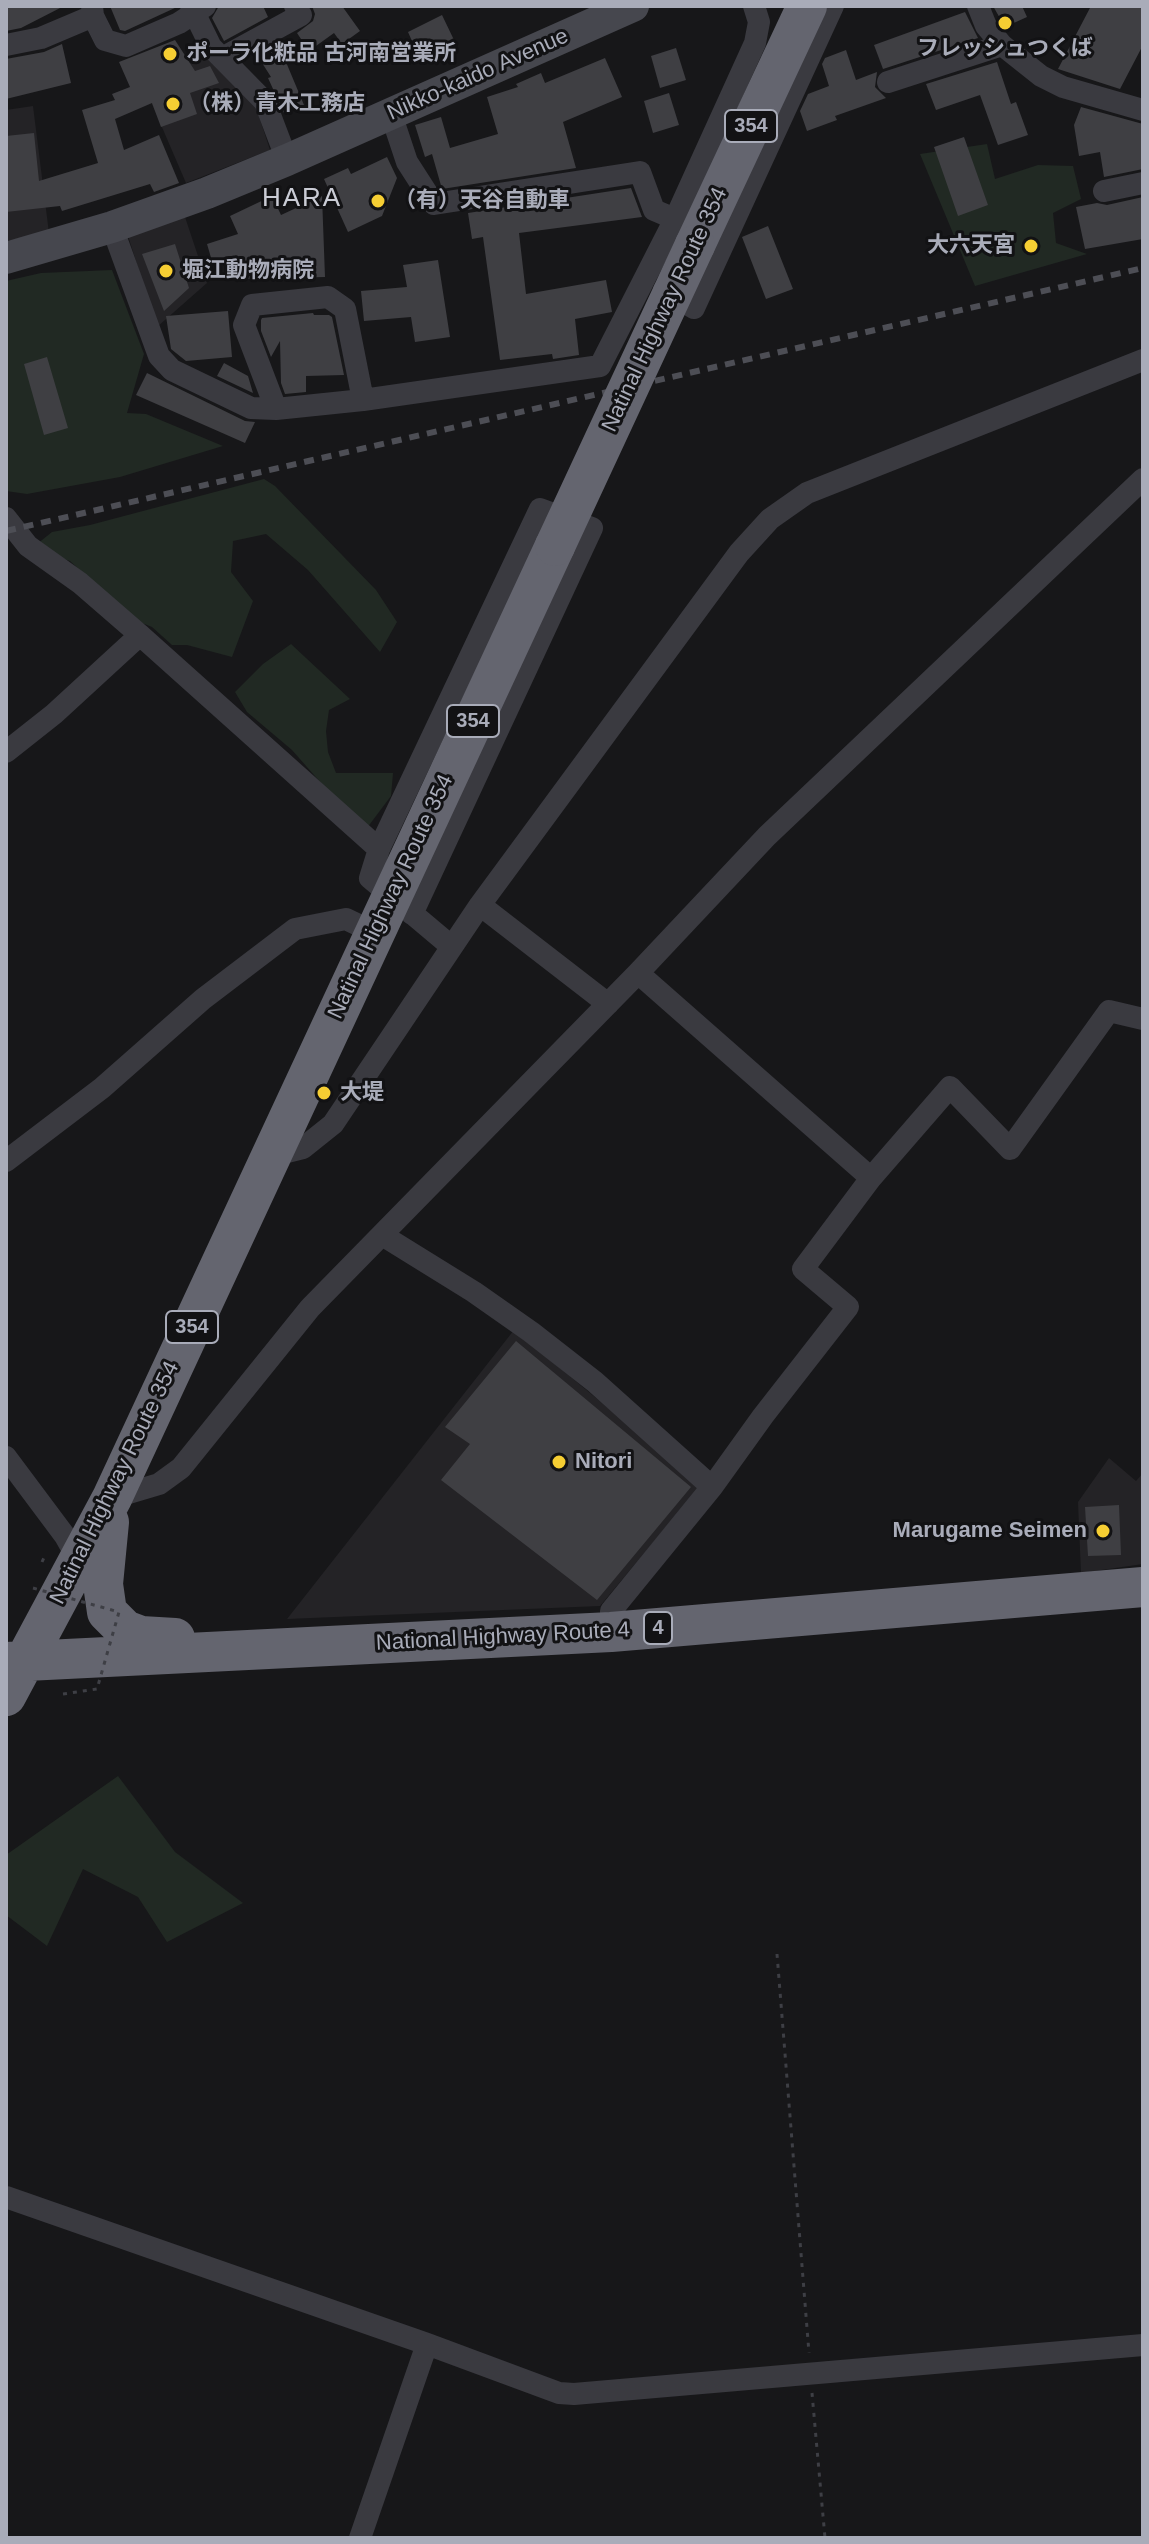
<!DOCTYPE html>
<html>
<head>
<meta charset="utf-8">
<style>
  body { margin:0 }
  #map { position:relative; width:1149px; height:2544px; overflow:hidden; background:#171719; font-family:Arial,sans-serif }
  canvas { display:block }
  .frame { position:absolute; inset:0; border:8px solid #a9acb9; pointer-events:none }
</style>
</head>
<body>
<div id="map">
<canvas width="1149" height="2544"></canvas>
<div class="frame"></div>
</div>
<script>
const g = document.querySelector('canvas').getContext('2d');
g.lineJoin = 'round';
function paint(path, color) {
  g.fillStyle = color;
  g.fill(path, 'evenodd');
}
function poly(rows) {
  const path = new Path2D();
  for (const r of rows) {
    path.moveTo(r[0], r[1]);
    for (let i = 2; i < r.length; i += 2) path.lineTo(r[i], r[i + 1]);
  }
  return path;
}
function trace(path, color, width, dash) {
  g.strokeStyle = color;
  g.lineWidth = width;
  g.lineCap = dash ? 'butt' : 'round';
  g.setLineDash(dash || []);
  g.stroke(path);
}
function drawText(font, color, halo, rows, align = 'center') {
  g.font = font + ' Arial,"Noto Sans JP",sans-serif';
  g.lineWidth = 6;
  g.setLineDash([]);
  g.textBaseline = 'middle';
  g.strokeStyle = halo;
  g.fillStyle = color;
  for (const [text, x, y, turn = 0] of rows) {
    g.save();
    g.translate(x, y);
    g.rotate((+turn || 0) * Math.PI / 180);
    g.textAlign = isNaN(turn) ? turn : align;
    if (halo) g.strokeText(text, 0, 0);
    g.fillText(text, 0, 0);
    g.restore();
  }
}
paint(poly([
  [206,56,255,104,270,150,186,183,143,83],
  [33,106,49,233,6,241,6,110],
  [185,217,207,283,157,327,128,236],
  [514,1330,701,1485,600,1606,287,1619],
  [1109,1458,1136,1481,1143,1473,1143,1564,1081,1573,1078,1502]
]), '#242326');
paint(poly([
  [987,144,995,179,1038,165,1073,166,1081,199,1053,213,1056,243,1087,254,975,286,920,154],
  [112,270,144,354,127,413,146,414,223,446,120,477,27,494,6,491,6,281,41,273],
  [264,479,275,486,376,590,397,622,380,652,308,570,266,534,233,541,231,572,253,601,232,657,187,645,172,645,152,627,132,619,70,561,52,555,37,544,52,532,90,525],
  [291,644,350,699,329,710,326,731,328,752,336,773,393,773,391,796,367,828,336,800,292,750,247,712,235,692,263,664],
  [118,1776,175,1852,243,1903,167,1942,138,1897,83,1869,47,1946,6,1915,6,1855]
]), '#212923');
paint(poly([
  [6,6,64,6,21,28,6,31],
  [110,6,177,6,177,7,125,31,120,30],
  [219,6,263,6,268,17,224,41,212,18],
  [312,6,342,6,360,31,342,44,334,33,309,51,297,33,313,21,315,14],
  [993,6,1022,6,1027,17,1005,27],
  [1091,6,1143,6,1143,45,1120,89,1058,69],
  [965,12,978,38,883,69,874,45],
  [442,15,454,40,419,57,408,32],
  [175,40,195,71,210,66,219,83,190,93,197,114,161,127,152,103,115,119,124,150,159,135,179,183,154,192,150,184,62,211,60,206,6,212,6,136,34,133,39,181,98,163,82,110,115,100,112,94,130,87,119,62],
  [278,43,304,105,284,113,268,78,271,77,257,55],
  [62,44,71,83,6,99,6,59,44,52],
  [676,48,686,80,660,88,651,56],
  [846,50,856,80,877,72,875,87,886,98,835,116,837,120,807,131,800,111,808,94,829,86,822,64,825,58],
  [605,58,622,97,563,122,576,168,442,189,432,154,425,157,415,125,441,117,450,148,498,134,487,97,518,87,516,84,541,73,545,83],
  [997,62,1011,104,1016,102,1028,135,998,145,980,95,936,110,926,84],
  [669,93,679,125,653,133,644,101],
  [1081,107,1143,124,1143,169,1104,177,1100,152,1079,156,1074,125],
  [964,137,988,205,958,216,934,147],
  [387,157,397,178,382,216,348,232,324,179,348,168,351,174],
  [631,188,642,217,519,233,526,294,606,280,612,312,575,319,579,355,553,359,552,354,500,360,483,237,472,239,468,213],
  [272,196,281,215,322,196,325,277,245,279,244,258,214,268,207,244,238,234,230,216],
  [1143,197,1143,239,1085,249,1076,207,1097,203,1107,205],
  [768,226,793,289,766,299,742,237],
  [175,244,189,288,164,311,142,254],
  [438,260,450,337,415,342,411,317,364,321,361,291,407,287,403,265],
  [228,311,232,357,186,361,171,349,166,316],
  [313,313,314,315,329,315,332,317,344,375,306,376,306,392,285,394,281,383,280,341,271,357,261,331,261,320,262,318],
  [47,357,68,428,44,435,24,364],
  [224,363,248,376,253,393,217,376],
  [147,373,245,421,255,422,245,443,136,395],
  [516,1341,691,1487,597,1600,441,1480,470,1444,445,1427],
  [1119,1505,1121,1555,1088,1556,1085,1507]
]), '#3f3f43');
trace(poly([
  [42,1562,46,1553],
  [63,1694,97,1689],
  [777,1954,809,2353],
  [812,2393,825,2538]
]), '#3e3f45', 3, [4, 6]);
trace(poly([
  [92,6,93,16,105,40,126,46,179,23,205,6],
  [191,6,211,47,265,102,287,160],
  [978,6,986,26,1002,45,1041,76,1063,87,1143,110],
  [6,45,41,38,93,16],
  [224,57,301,15,295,6],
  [888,82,1002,45],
  [391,114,407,162,434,204,640,172,654,210,675,219],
  [1104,191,1143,183],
  [112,227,159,356,172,370,251,408,276,409,244,325,252,305,328,297,345,309,363,400,276,409],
  [664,290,694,308,833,6],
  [363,400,600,366,675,219,755,43,759,22,754,6],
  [6,518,28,546,80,583,140,635,379,849,370,878,452,947],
  [6,752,54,714,140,635],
  [379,849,540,509,592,528,412,914],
  [480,905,608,1004],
  [638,973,871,1178],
  [271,1156,303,1148,333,1124,480,905,739,553,770,519,807,493,1143,360],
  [6,1161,102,1088,203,999,295,929,346,919,375,933],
  [382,1235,474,1292,531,1332,595,1382,712,1487],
  [6,1457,65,1536,79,1561],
  [112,1498,159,1484,181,1468,310,1308,638,973,767,836,1143,479],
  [611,1632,611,1611,712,1487,763,1416,848,1307,803,1269,871,1178,950,1087,1010,1149,1109,1011,1143,1019],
  [6,2197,427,2344,559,2393,574,2394,1143,2345],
  [360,2538,427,2344]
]), '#3a3a40', 22);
trace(poly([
  [6,258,112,227,207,193,287,160,633,6]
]), '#46474e', 32);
trace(poly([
  [695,245,807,6],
  [109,1522,103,1584,107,1612,125,1630,141,1636,175,1638],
  [6,1662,611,1632,1143,1587],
  [6,1696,112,1498,555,546]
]), '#64656f', 40);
trace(poly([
  [6,531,1143,268]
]), '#4d4e55', 6, [10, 8]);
trace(poly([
  [33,1588,119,1612,97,1689]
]), '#3e3f45', 3, [4, 6]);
trace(poly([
  [555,546,695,245]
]), '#64656f', 40);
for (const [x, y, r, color] of [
  [1005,23,8,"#f6ce33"],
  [170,54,8,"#f6ce33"],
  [173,104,8,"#f6ce33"],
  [378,201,8,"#f6ce33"],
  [1031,246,8,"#f6ce33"],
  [166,271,8,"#f6ce33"],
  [324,1093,8,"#f6ce33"],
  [559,1462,8,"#f6ce33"],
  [1103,1531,8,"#f6ce33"]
]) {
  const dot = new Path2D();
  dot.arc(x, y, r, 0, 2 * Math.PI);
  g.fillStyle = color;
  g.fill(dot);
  trace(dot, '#121214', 3);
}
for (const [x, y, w] of [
  [751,126,52],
  [473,721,52],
  [192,1327,52],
  [658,1628,28]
]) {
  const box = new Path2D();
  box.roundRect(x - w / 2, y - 16, w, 32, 6);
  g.fillStyle = '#121214';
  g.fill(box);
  trace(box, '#a9acb9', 2);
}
drawText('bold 20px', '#a9acb9', null, [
  ["354",751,126],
  ["354",473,721],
  ["354",192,1327],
  ["4",658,1628]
]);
drawText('bold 22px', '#a9acb9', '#121214', [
  ["フレッシュつくば",1005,49,"center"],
  ["ポーラ化粧品 古河南営業所",186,54],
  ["（株）青木工務店",189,104],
  ["（有）天谷自動車",394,201],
  ["大六天宮",1015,246,"right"],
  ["堀江動物病院",182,271],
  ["大堤",340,1093],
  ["Nitori",575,1462],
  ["Marugame Seimen",1087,1531,"right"]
], 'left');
drawText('22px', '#a9acb9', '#121214', [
  ["Nikko-kaido Avenue",478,75,-24],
  ["Natinal Highway Route 354",665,310,-65],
  ["Natinal Highway Route 354",391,897,-65],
  ["Natinal Highway Route 354",115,1483,-64],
  ["National Highway Route 4",503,1637,-3]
]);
g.letterSpacing = '2px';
drawText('26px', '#caccd5', '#121214', [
  ["HARA",302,199]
]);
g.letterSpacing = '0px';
</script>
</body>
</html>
